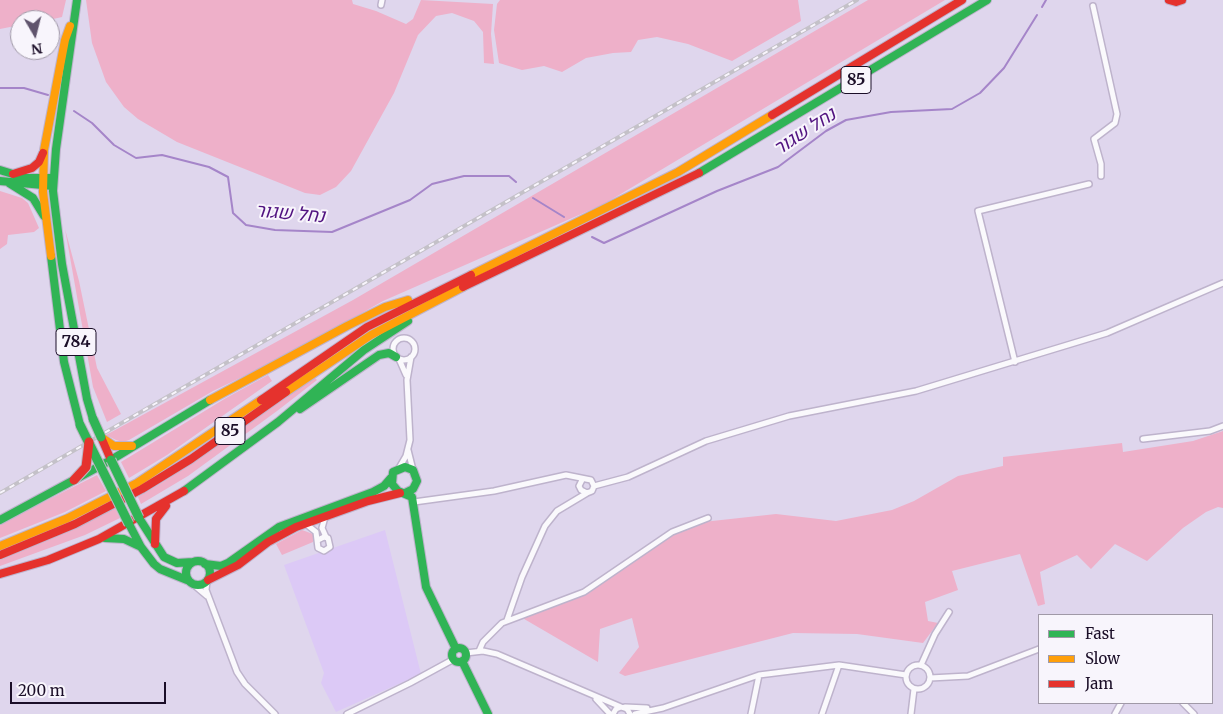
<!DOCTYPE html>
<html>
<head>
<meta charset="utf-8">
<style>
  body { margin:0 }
  #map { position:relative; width:1223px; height:714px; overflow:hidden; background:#dfd6ed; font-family:Merriweather,serif }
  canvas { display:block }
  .legend { position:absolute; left:1038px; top:614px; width:175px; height:90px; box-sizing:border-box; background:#f8f5fc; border:1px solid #a099a7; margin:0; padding:6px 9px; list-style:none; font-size:15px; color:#1b0e28 }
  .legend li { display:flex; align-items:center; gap:10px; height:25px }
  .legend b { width:25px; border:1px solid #a099a7 }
  .north { position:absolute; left:10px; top:10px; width:50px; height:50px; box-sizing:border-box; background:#f8f5fc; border:1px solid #a099a7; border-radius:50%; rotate:172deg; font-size:14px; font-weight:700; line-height:20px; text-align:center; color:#1b0e28 }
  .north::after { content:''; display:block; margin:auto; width:18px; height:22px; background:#60546d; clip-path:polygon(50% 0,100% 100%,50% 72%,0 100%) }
  .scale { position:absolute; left:10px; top:682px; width:156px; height:22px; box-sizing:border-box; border:2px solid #1b0e28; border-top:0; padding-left:6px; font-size:15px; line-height:18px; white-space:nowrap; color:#1b0e28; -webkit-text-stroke:4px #f8f5fc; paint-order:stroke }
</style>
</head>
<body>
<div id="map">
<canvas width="1223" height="714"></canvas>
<ul class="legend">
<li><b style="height:6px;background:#30b455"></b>Fast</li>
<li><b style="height:6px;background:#ff9f0a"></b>Slow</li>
<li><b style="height:6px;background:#e5322d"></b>Jam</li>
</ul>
<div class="north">N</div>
<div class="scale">200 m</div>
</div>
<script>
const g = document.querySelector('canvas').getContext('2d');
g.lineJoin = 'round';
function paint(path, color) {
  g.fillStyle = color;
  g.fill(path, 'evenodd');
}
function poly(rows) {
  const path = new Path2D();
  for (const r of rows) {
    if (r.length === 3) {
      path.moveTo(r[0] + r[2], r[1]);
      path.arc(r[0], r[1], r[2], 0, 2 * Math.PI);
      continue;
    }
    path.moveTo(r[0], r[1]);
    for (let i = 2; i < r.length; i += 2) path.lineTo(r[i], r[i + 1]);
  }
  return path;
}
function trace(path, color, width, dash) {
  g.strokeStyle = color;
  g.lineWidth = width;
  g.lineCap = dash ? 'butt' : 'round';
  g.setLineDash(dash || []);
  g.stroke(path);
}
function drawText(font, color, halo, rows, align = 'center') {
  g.font = font + ' Merriweather,Heebo,serif';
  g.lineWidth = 4;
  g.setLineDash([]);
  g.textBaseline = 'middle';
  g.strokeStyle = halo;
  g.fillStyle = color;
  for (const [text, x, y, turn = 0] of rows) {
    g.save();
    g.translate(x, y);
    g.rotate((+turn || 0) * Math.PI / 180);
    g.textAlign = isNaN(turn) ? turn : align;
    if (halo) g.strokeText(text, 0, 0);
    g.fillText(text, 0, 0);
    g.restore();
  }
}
paint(poly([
  [385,530,421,674,336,712,321,683,324,673,284,565]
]), '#dcc9f6');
paint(poly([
  [0,0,66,0,62,17,49,20,20,20,20,25,0,29],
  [86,0,352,0,353,4,376,11,406,24,413,19,421,0,493,4,491,34,494,64,484,63,483,32,474,21,452,13,436,16,418,35,394,93,351,171,336,187,320,195,305,193,177,142,138,119,124,107,106,82,92,43],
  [500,0,798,0,801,21,732,61,688,44,657,37,638,40,631,52,613,53,586,58,562,72,544,66,522,70,499,63,494,30,497,4],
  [868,0,945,0,604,204,383,301,290,354,213,391,129,440,123,442,116,440,106,435,353,300],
  [0,191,22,198,28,203,39,228,34,232,8,235,7,244,0,249],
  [65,229,79,281,97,368,121,414,107,422,93,387],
  [268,375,272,381,167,455,129,478,121,462,226,398],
  [312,375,317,380,277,411,188,476,141,504,138,497,171,477],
  [1223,431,1223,508,1218,507,1206,512,1183,528,1147,561,1115,544,1091,569,1077,555,1040,572,1045,604,1038,606,1020,554,952,571,958,590,925,602,928,621,938,623,923,643,857,634,793,633,625,676,619,673,639,647,632,618,600,629,598,662,519,616,590,589,674,533,703,522,776,514,836,521,892,510,914,501,958,476,1003,466,1003,457,1122,443,1123,452,1193,441],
  [97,475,106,491,65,512,0,538,0,524],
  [115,508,120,518,85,535,0,566,0,560],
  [302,530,313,534,313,542,282,555,276,544]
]), '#eeb0c9');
trace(poly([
  [1042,7,1046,0],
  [0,88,24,88,48,95],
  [74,111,92,123,114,145,136,158,162,155,209,167,228,177,233,213,246,225,275,230,332,232,410,200,432,184,464,176,509,176,516,182],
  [533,198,564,217],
  [592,237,604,243,717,191,778,167,826,131,846,120,891,112,952,109,980,93,1004,68,1037,15]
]), '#a585c9', 2);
const street = poly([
  [381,5,382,0],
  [1093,6,1117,114,1115,123,1094,139,1101,164,1101,176],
  [404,349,11],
  [399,359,406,375],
  [1015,362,978,211,1089,184],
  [1143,439,1210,431,1223,426],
  [408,450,413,470],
  [399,468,406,456,410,440,407,380,411,357],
  [594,486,628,477,706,441,789,416,916,391,1107,333,1223,283],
  [414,502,494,491,566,475,591,480,594,486,592,491,587,493,581,490,579,486,582,480],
  [325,517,322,528,326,537],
  [306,524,316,532,318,548,324,551,330,547,328,538,324,537,318,540],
  [207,581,206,590,237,672,245,684,275,714],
  [194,585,207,596],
  [507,620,522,577,545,526,557,511,587,493],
  [479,651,483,642,502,623,584,592,672,532,708,518],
  [466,653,483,651,497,654,621,707],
  [918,677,12],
  [921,665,935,634,949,612],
  [930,678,968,676,1039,649],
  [596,699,610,714],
  [1183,703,1194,714],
  [625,707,647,708],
  [347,714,410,683,454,659],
  [613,714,616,709,621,707,627,709,630,714],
  [635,714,663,708,759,675,839,665,906,675],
  [751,714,759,675],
  [822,714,839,665],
  [911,714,914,689],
  [1115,714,1121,703]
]);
const fast = poly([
  [77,0,56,149,53,191,62,264,87,399,93,419],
  [0,170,26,178,53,178],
  [699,173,987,0],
  [0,181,53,186],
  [9,183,33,198,44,216],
  [51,256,64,362,80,425],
  [300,409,379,355,389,353,396,357],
  [184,491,278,422,364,350,408,321],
  [405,493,413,489,417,481,413,470,405,467,393,472,392,484,398,491,412,497,426,587,456,649],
  [139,518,164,557,177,563,193,562],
  [0,520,111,460,210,400],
  [129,524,141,547,154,564,160,569,187,580],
  [105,538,124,539,141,547],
  [198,573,12],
  [205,564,221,566,228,563,279,527,373,492,384,486,391,478],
  [459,655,7],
  [462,661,488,714]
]);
const slow = poly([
  [51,256,43,192,44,150,65,40,70,26],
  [471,275,678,172,772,115],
  [286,392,371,335,463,287],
  [210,400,347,326,385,307,408,300],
  [101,437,114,446,132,446],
  [0,546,68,518,137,483,261,400]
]);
const jam = poly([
  [1169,0,1176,2,1182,0],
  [772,115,962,0],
  [13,174,32,168,39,162,43,153],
  [463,287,699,173],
  [261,400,367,327,471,275],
  [101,437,111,460],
  [155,544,156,519,166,506],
  [0,555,75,524,142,489,191,459,286,392],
  [0,574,48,560,99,539,184,491],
  [208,580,238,565,268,542,296,527,368,501,400,493]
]);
trace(street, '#beb3cc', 8);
trace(fast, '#beb3cc', 10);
trace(slow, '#beb3cc', 10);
trace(jam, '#beb3cc', 10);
trace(street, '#faf9fc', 5);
trace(fast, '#30b455', 8);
trace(slow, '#ff9f0a', 8);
trace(jam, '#e5322d', 8);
const rail = poly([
  [0,493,857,0]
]);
trace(rail, '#c4c1c8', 4);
trace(rail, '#f8f5fc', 2, [5.5]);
const fastBridge = poly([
  [93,419,101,437],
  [80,425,129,524],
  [111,460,139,518]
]);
const jamBridge = poly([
  [74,480,86,467,89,442]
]);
trace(fastBridge, '#beb7c5', 11, []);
trace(jamBridge, '#beb7c5', 11, []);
trace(fastBridge, '#30b455', 9);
trace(jamBridge, '#e5322d', 9);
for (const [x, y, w] of [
  [856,80,30],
  [76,342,40],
  [230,431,30]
]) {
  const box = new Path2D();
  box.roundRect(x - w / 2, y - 13.5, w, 27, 4);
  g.fillStyle = '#f8f5fc';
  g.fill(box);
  trace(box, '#1b0e28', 1);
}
drawText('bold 16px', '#1b0e28', null, [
  ["85",856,80],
  ["784",76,342],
  ["85",230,431]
]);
drawText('italic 19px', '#511380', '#f8f5fc', [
  ["נחל שגור",805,132,-33],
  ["נחל שגור",290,214,5]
]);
</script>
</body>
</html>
